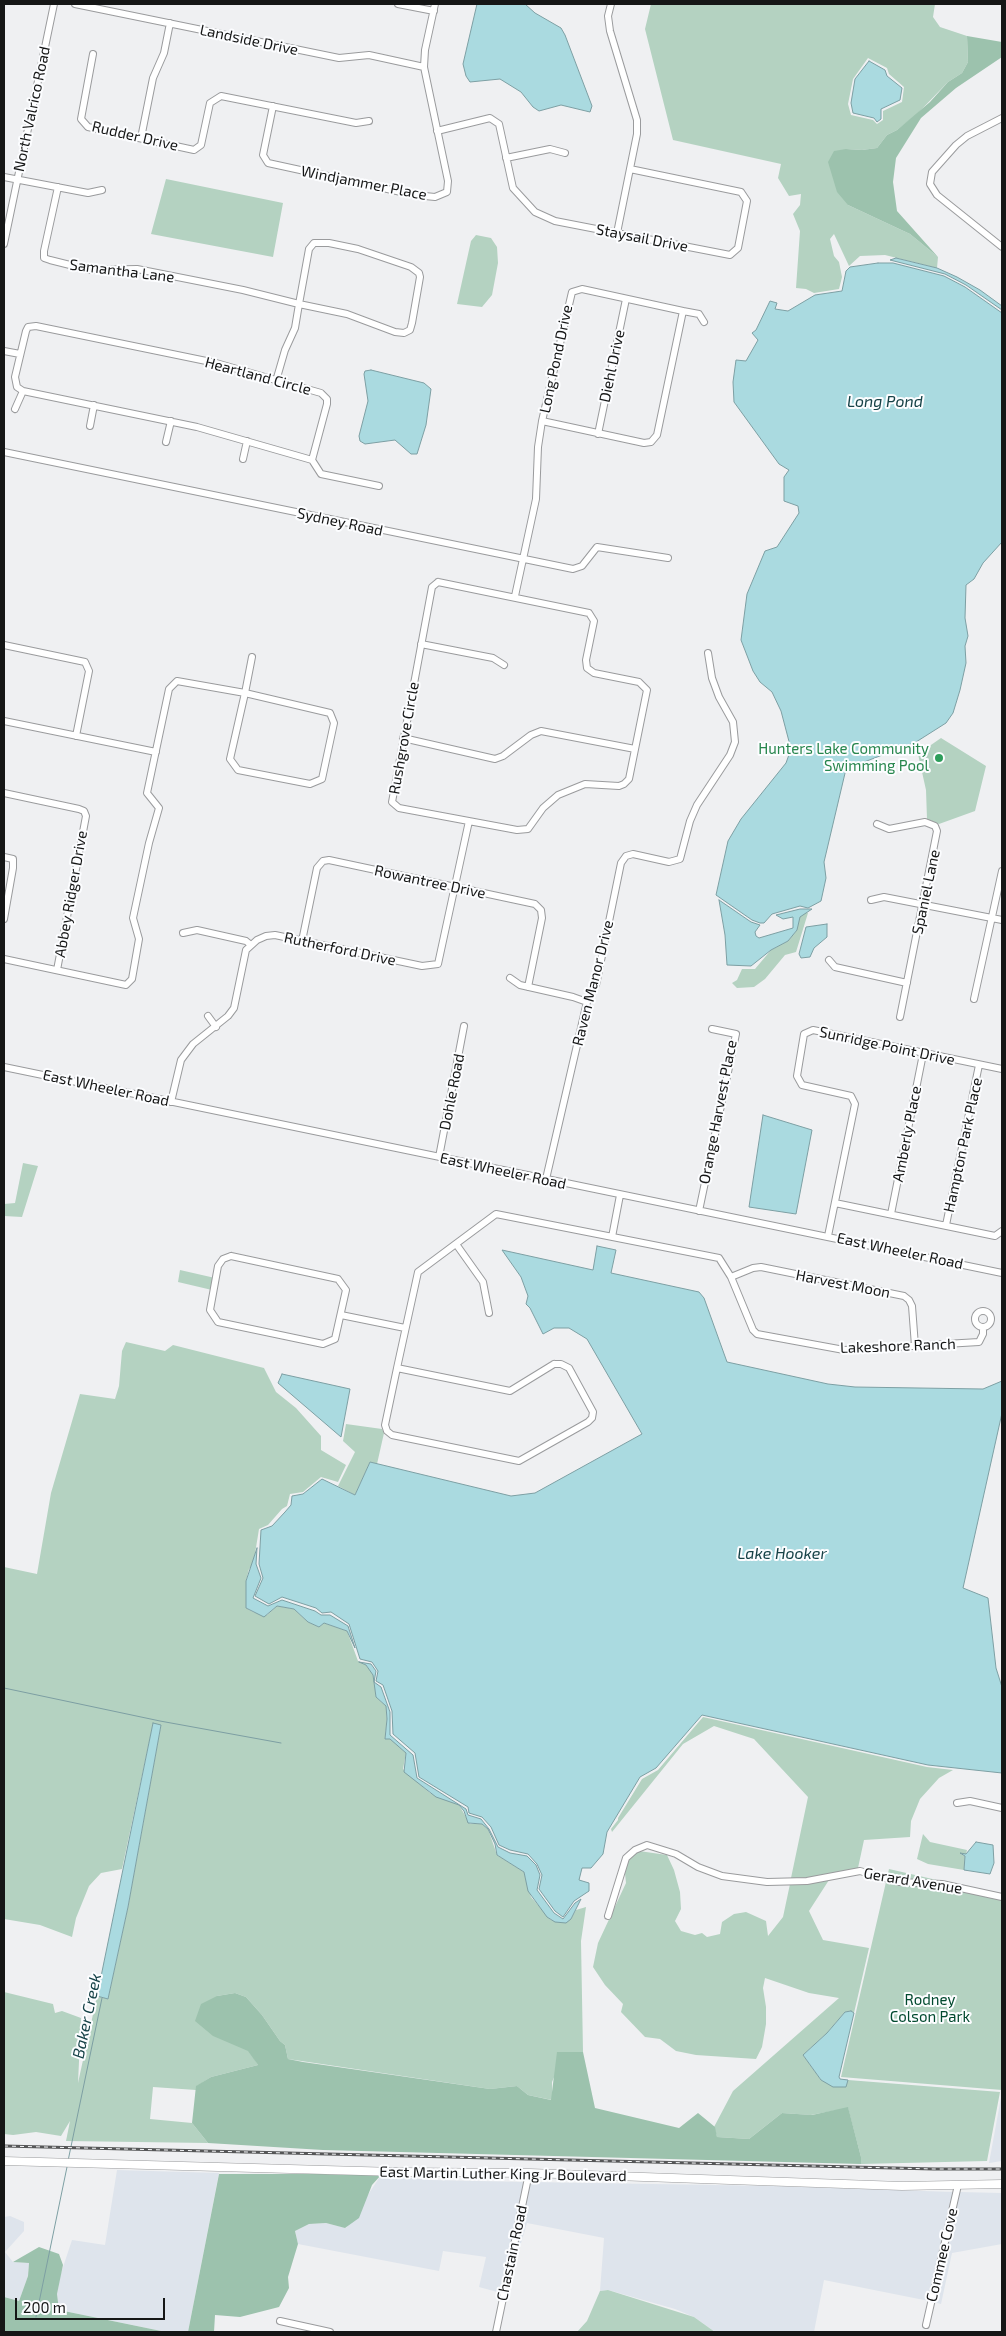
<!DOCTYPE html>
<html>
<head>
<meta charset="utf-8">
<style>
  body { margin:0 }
  #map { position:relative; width:1006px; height:2336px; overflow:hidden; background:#eff0f2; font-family:"Exo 2",sans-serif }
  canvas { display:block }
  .frame { position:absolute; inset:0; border:5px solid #151616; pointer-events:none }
  .scale { position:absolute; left:15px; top:2298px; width:150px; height:22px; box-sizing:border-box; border:2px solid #151616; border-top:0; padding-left:6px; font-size:15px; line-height:18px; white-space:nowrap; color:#151616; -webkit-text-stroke:4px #fcfdff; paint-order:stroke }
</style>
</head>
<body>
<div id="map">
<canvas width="1006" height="2336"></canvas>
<div class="frame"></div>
<div class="scale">200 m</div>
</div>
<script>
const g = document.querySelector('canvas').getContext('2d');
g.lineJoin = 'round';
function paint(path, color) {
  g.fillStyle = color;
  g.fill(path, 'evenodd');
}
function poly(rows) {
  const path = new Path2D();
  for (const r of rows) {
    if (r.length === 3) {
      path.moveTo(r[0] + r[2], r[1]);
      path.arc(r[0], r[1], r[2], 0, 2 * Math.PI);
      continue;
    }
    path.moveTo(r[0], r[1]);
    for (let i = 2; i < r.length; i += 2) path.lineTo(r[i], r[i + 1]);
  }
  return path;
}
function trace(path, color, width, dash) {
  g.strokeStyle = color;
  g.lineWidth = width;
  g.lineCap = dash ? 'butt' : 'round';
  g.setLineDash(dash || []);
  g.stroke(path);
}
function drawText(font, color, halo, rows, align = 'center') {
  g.font = font + ' "Exo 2",sans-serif';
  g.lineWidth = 4;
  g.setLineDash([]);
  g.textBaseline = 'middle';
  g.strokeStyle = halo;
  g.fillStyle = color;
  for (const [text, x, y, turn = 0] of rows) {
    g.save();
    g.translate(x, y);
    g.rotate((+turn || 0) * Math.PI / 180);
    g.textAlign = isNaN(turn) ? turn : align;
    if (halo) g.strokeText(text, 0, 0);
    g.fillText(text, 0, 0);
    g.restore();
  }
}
paint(poly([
  [1002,2092,1002,2161,989,2163],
  [117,2170,219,2173,188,2332,166,2332,59,2310,57,2294,60,2276,72,2240,105,2245],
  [381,2175,431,2180,525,2182,501,2293,479,2287,486,2257,443,2251,439,2271,298,2244,295,2231,309,2224,326,2223,346,2228],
  [530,2182,774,2186,954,2192,929,2301,824,2280,814,2332,715,2332,694,2317,675,2309,608,2290,600,2291,604,2238,527,2223,506,2294],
  [959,2192,1002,2193,1002,2244,952,2253,941,2304,934,2302],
  [10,2216,24,2222,24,2231,5,2252,13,2262,29,2263,28,2276,19,2301,4,2297,4,2217]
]), '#dee4ec');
paint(poly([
  [651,4,935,4,933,17,940,27,967,36,968,62,962,73,948,82,916,115,897,130,887,135,877,148,862,150,846,149,848,205,910,234,938,257,937,268,885,255,860,256,849,266,834,234,830,239,834,256,839,262,842,277,839,289,814,293,806,289,796,288,800,231,793,214,800,205,801,194,789,196,778,178,781,164,673,140,645,29],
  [868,58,887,68,889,74,904,87,902,102,883,111,883,120,877,124,873,120,851,115,848,104,853,79],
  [166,179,283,203,273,257,151,234],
  [476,235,491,238,497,247,498,263,492,295,482,307,457,304,471,241],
  [941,738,986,766,975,811,939,824,927,819,926,790,918,754],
  [804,912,808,913,796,952,785,955,765,979,754,987,737,988,732,983,737,980,742,969,755,969,771,950,788,941,797,930,799,917],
  [23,1163,38,1166,22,1217,4,1216,4,1204,15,1203],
  [180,1270,215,1278,212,1290,178,1282],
  [126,1342,165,1351,173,1345,264,1368,276,1392,296,1408,321,1436,321,1450,346,1465,338,1482,321,1477,303,1492,290,1494,287,1506,282,1509,268,1525,259,1529,253,1566,249,1569,246,1581,246,1608,253,1612,267,1615,277,1606,294,1609,308,1622,319,1627,324,1623,347,1631,358,1661,366,1665,374,1675,376,1697,386,1706,387,1719,385,1739,390,1738,406,1753,403,1769,430,1793,459,1805,470,1824,482,1824,488,1829,497,1855,524,1872,531,1897,551,1920,571,1919,576,1910,586,1907,581,1941,583,2052,565,2052,552,2082,552,2100,528,2095,517,2086,490,2089,288,2059,285,2045,280,2041,262,2015,246,1997,235,1993,217,1996,258,2065,211,2077,197,2086,196,2090,153,2087,150,2119,192,2123,208,2143,66,2141,70,2121,61,2136,36,2132,13,2135,4,2134,4,1992,53,2004,55,2013,62,2011,81,2018,78,2083,97,1996,108,1999,128,1907,161,1725,153,1724,122,1869,101,1873,89,1886,76,1918,72,1937,40,1925,4,1919,4,1567,37,1574,51,1493,80,1394,115,1399,119,1386,122,1351],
  [346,1424,382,1429,384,1433,377,1464,370,1462,355,1495,338,1486,355,1452,343,1441],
  [703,1717,927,1767,953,1770,939,1778,920,1799,911,1821,910,1837,864,1840,858,1868,807,1878,791,1878,808,1797,754,1739,714,1726,683,1744,612,1832,611,1829,618,1820,618,1818,642,1779,658,1770],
  [923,1834,930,1842,967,1850,966,1854,961,1854,965,1856,964,1870,928,1864,917,1859],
  [639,1851,667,1855,674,1870,680,1892,681,1909,675,1921,681,1931,695,1935,702,1933,707,1937,720,1934,722,1922,734,1914,746,1912,766,1921,768,1936,783,1917,790,1884,829,1880,809,1911,823,1940,869,1948,854,2013,851,2011,845,2012,827,2033,803,2055,821,2080,846,2087,848,2080,1000,2092,987,2161,861,2164,861,2157,848,2108,811,2115,782,2113,749,2139,717,2137,714,2127,733,2091,839,1998,809,1993,765,1978,763,1988,766,2007,766,2024,762,2047,756,2059,696,2055,676,2051,660,2039,645,2037,621,2012,623,2004,605,1985,593,1967,598,1943,626,1883,625,1873,628,1860],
  [889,1869,1002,1895,1002,2090,841,2077],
  [608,2290,694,2317,715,2332,577,2332,587,2321,600,2291]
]), '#b4d2c1');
paint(poly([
  [967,36,1002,42,1002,57,956,88,921,118,896,158,893,182,897,211,938,257,910,234,848,205,837,192,828,162,834,151,846,149,862,150,877,148,887,135,897,130,930,102,948,82,962,73,968,62],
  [235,1993,246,1997,262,2015,280,2041,285,2045,288,2059,303,2062,490,2089,517,2086,528,2095,551,2100,557,2052,583,2052,595,2108,679,2128,698,2113,715,2127,717,2137,749,2139,782,2113,812,2115,848,2107,861,2157,861,2164,323,2150,208,2143,192,2123,196,2086,211,2077,258,2065,248,2051,213,2036,195,2021,201,2004,217,1996],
  [219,2174,320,2174,381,2175,372,2185,359,2218,345,2228,326,2223,309,2224,295,2231,298,2244,288,2277,289,2288,279,2307,240,2317,215,2315,214,2332,188,2332],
  [39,2247,59,2254,63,2265,57,2294,59,2310,166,2332,4,2332,4,2297,19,2301,28,2276,29,2263,13,2262]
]), '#9cc2ad');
const water = poly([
  [477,4,525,4,535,13,561,28,565,35,592,106,590,112,561,105,539,111,533,107,521,92,500,79,470,82,466,76,463,64,477,4],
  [869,61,885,70,887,76,902,88,900,100,881,109,881,119,877,122,874,118,853,113,851,103,855,79,869,61],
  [896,258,937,268,957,277,980,290,1002,306,1002,310,966,285,945,274,890,260,896,258],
  [878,263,893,263,944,276,965,287,1002,313,1002,542,983,563,974,579,966,585,965,618,968,636,965,646,966,663,960,690,953,713,946,723,916,742,846,769,824,862,826,878,821,901,808,908,800,906,772,914,764,923,760,923,752,920,716,895,728,841,741,819,786,763,791,749,781,711,772,692,760,682,753,671,741,640,747,594,765,551,777,547,799,513,798,506,784,501,784,477,789,470,779,464,734,402,733,382,736,360,746,361,758,340,752,333,756,330,770,301,777,303,775,309,788,311,815,295,842,291,846,271,850,267,878,263],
  [371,370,424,383,431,389,426,425,417,454,411,454,395,440,365,444,360,441,359,436,368,401,364,374,365,371,371,370],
  [719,900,751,922,760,925,755,932,756,936,759,938,793,928,793,917,783,919,776,915,800,909,812,909,800,917,797,930,788,941,771,950,751,966,727,965,725,935,719,900],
  [827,924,827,937,814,948,810,957,801,958,799,954,806,927,827,924],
  [763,1115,812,1130,796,1214,749,1207,763,1115],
  [597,1246,616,1250,611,1273,699,1292,704,1298,727,1362,828,1384,855,1387,983,1389,1002,1381,1002,1413,963,1588,988,1598,996,1668,1002,1687,1002,1773,928,1765,702,1715,656,1768,640,1777,607,1832,603,1854,591,1868,582,1868,579,1880,589,1883,589,1891,574,1901,563,1917,555,1911,539,1889,542,1875,537,1864,528,1854,510,1850,499,1845,491,1827,482,1817,469,1813,468,1807,419,1777,415,1753,393,1734,392,1711,383,1685,376,1681,378,1671,372,1662,360,1659,349,1624,331,1612,322,1613,316,1608,282,1597,269,1604,255,1596,263,1578,259,1564,261,1530,272,1526,285,1512,291,1505,292,1496,303,1494,322,1479,355,1495,370,1462,511,1496,535,1493,642,1434,587,1339,569,1328,554,1328,543,1334,530,1308,526,1304,528,1296,521,1277,502,1250,593,1270,597,1246],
  [282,1374,350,1389,341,1437,278,1383,282,1374],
  [257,1548,256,1564,261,1578,253,1598,268,1606,282,1600,315,1611,321,1615,330,1615,348,1626,355,1648,347,1631,324,1623,319,1627,308,1622,294,1609,277,1606,264,1617,246,1608,246,1581,257,1548],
  [359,1662,371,1664,376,1671,374,1682,381,1687,390,1712,390,1735,413,1755,417,1778,466,1809,468,1815,481,1819,489,1829,498,1847,510,1853,527,1856,536,1865,540,1875,537,1890,554,1913,563,1919,575,1903,581,1899,571,1919,566,1923,555,1922,547,1917,528,1891,524,1872,497,1855,495,1844,488,1829,482,1824,468,1823,464,1811,459,1805,436,1797,404,1772,406,1753,390,1739,385,1739,387,1719,386,1706,376,1697,373,1675,366,1665,359,1662],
  [153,1723,161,1725,128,1907,108,1999,97,1996,153,1723],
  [976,1842,993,1845,994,1863,990,1874,964,1870,965,1856,960,1853,966,1854,976,1842],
  [851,2011,854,2013,839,2077,840,2079,848,2080,846,2087,833,2087,821,2080,803,2055,827,2033,845,2012,851,2011]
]);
paint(water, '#aadae0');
trace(water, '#7d9fa3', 1);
trace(poly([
  [4,1688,160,1721,281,1743],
  [68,2161,102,1998],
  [36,2317,67,2167]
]), '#7d9fa3', 1);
const minor = poly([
  [75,4,339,58,369,55,424,67],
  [398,4,434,11],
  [611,4,608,16,610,31,637,120,637,134,617,233],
  [93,54,81,119,88,127,194,150,201,145,210,103,221,96,356,123,369,121],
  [273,106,263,155,268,163,415,195,435,197,447,192,448,181,424,67,425,50,435,4],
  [1002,118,967,136,956,145,932,172,930,184,937,195,1002,247],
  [437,131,490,118,499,124,513,188,535,212,555,221,730,255,738,248,747,201,741,192,630,169],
  [141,138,153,78,164,53,170,23],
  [506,158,550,149,565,153],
  [4,177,88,193,102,190],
  [58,187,44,251,44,258,50,260,90,270,137,269,243,290,299,304,347,314,395,332,404,333,410,330,412,323,420,277,419,273,411,267,358,249,329,243,314,243,309,249,299,304,295,328,285,350,276,381],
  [4,244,54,4],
  [683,311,699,314,704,322],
  [36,326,216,363,321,393,327,399,327,404,312,460,197,427,23,391,17,387,15,377,26,331,28,327,36,326],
  [4,351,20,354],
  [15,409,23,391],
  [90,426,94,405],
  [598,434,626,299],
  [166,442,171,421],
  [4,452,573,569,582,566,597,547,668,558],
  [243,459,247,441],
  [312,460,321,474,379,486],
  [438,582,589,613,594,621,586,660,587,668,594,673,639,682,647,690,629,779,624,784,619,786,585,784,558,795,543,808,528,829,517,830,399,808,392,802,432,587,438,582],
  [515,596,536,499,538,447,542,421,572,292,582,289,683,311,657,435,651,442,644,443,542,421],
  [421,644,493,658,504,665],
  [4,645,85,662,89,671,76,736],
  [245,693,330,713,334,723,322,779,310,784,238,770,230,759,245,693],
  [4,721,156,752],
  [403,738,495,759,503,756,531,735,541,731,635,749],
  [4,793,79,809,84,811,86,816,57,970],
  [877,824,889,829,925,822,935,826,937,831,900,1017],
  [4,857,13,859,13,868,4,919],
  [871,900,884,897,1002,920],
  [183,933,197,930,246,941,251,945],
  [302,941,317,868,323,861,329,860,535,904,541,910,542,918,528,987],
  [4,959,126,985,132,979,139,939,133,918,149,843,159,808,147,793,169,689,177,681,245,693,252,657],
  [829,960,835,967,907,983],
  [510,978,520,985,573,997,587,1002],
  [974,999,1002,871],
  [208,1016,216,1027],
  [4,1067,1002,1273],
  [171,1102,181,1060,193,1044,228,1016,234,1008,246,950,257,940,266,936,275,935,422,966,438,964,469,821],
  [439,1157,464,1026],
  [546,1179,587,1002,596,985,621,863,626,856,633,854,669,862,680,859,690,821,697,805,730,755,735,742,733,722,719,697,712,678,708,653],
  [835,1203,995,1236,1002,1231],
  [699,1211,736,1034,712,1029],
  [891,1214,923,1054],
  [946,1225,979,1065],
  [828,1236,855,1104,851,1096,802,1085,797,1076,804,1034,813,1030,1002,1069],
  [612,1237,620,1195],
  [456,1244,483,1282,489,1313],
  [231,1256,338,1279,346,1290,335,1339,323,1344,218,1322,210,1310,218,1266,223,1259,231,1256],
  [731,1277,753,1268,761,1267,904,1296,909,1300,912,1306,915,1346],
  [983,1319,8],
  [341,1315,405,1328],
  [554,1364,561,1364,569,1368,593,1412,592,1418,588,1422,519,1461,392,1435,387,1431,385,1425,397,1368,510,1391,554,1364],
  [397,1368,418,1272,496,1214,719,1258,731,1277,753,1330,757,1334,844,1350,979,1342,983,1334,983,1328],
  [957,1803,970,1801,1002,1808],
  [608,1916,626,1858,635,1850,647,1845,676,1854,698,1867,722,1876,767,1882,807,1881,860,1871,899,1882,942,1884,1002,1897],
  [280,2321,330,2332],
  [926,2325,958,2185],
  [496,2332,529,2173]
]);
const major = poly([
  [4,2161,397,2172,529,2173,902,2186,1002,2184]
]);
trace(minor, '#9a9b9d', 8);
trace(major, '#9a9b9d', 9);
trace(minor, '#fff', 6);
trace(major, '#fff', 8);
const rail = poly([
  [4,2146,934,2169,1002,2169]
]);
trace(rail, '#555657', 3);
trace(rail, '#fcfdff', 1, [4]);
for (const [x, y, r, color] of [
  [939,758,5,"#2e9e5b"]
]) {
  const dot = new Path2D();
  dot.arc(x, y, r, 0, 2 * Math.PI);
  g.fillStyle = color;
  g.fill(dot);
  trace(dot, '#fcfdff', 2);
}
drawText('15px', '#151616', '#fcfdff', [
  ["Landside Drive",249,40,12],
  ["North Valrico Road",32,109,-78],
  ["Rudder Drive",135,136,13],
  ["Windjammer Place",364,183,11],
  ["Staysail Drive",642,238,11],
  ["Samantha Lane",122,271,7],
  ["Long Pond Drive",556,359,-78],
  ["Diehl Drive",612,366,-78],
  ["Heartland Circle",258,376,15],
  ["Sydney Road",340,522,12],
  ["Rushgrove Circle",404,738,-80],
  ["Rowantree Drive",430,882,12],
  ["Spaniel Lane",926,892,-78],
  ["Abbey Ridger Drive",71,894,-80],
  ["Rutherford Drive",340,949,12],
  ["Raven Manor Drive",593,983,-76],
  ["Sunridge Point Drive",887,1046,12],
  ["East Wheeler Road",106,1088,12],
  ["Dohle Road",452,1092,-79],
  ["Orange Harvest Place",718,1112,-79],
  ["Amberly Place",907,1134,-79],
  ["Hampton Park Place",963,1145,-78],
  ["East Wheeler Road",503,1171,12],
  ["East Wheeler Road",900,1251,12],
  ["Harvest Moon",843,1284,11],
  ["Lakeshore Ranch",898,1346,-2],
  ["Gerard Avenue",913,1881,9],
  ["East Martin Luther King Jr Boulevard",503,2174,1],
  ["Chastain Road",512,2253,-78],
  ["Commee Cove",942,2255,-77]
]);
drawText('15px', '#27864d', '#fcfdff', [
  ["Hunters Lake Community",929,749],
  ["Swimming Pool",929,766]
], 'right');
drawText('15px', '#00492e', '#fcfdff', [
  ["Rodney",930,2000],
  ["Colson Park",930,2017]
]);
drawText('italic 16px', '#164247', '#fcfdff', [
  ["Long Pond",885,402],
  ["Lake Hooker",782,1554],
  ["Baker Creek",87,2016,-78]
]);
</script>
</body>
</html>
